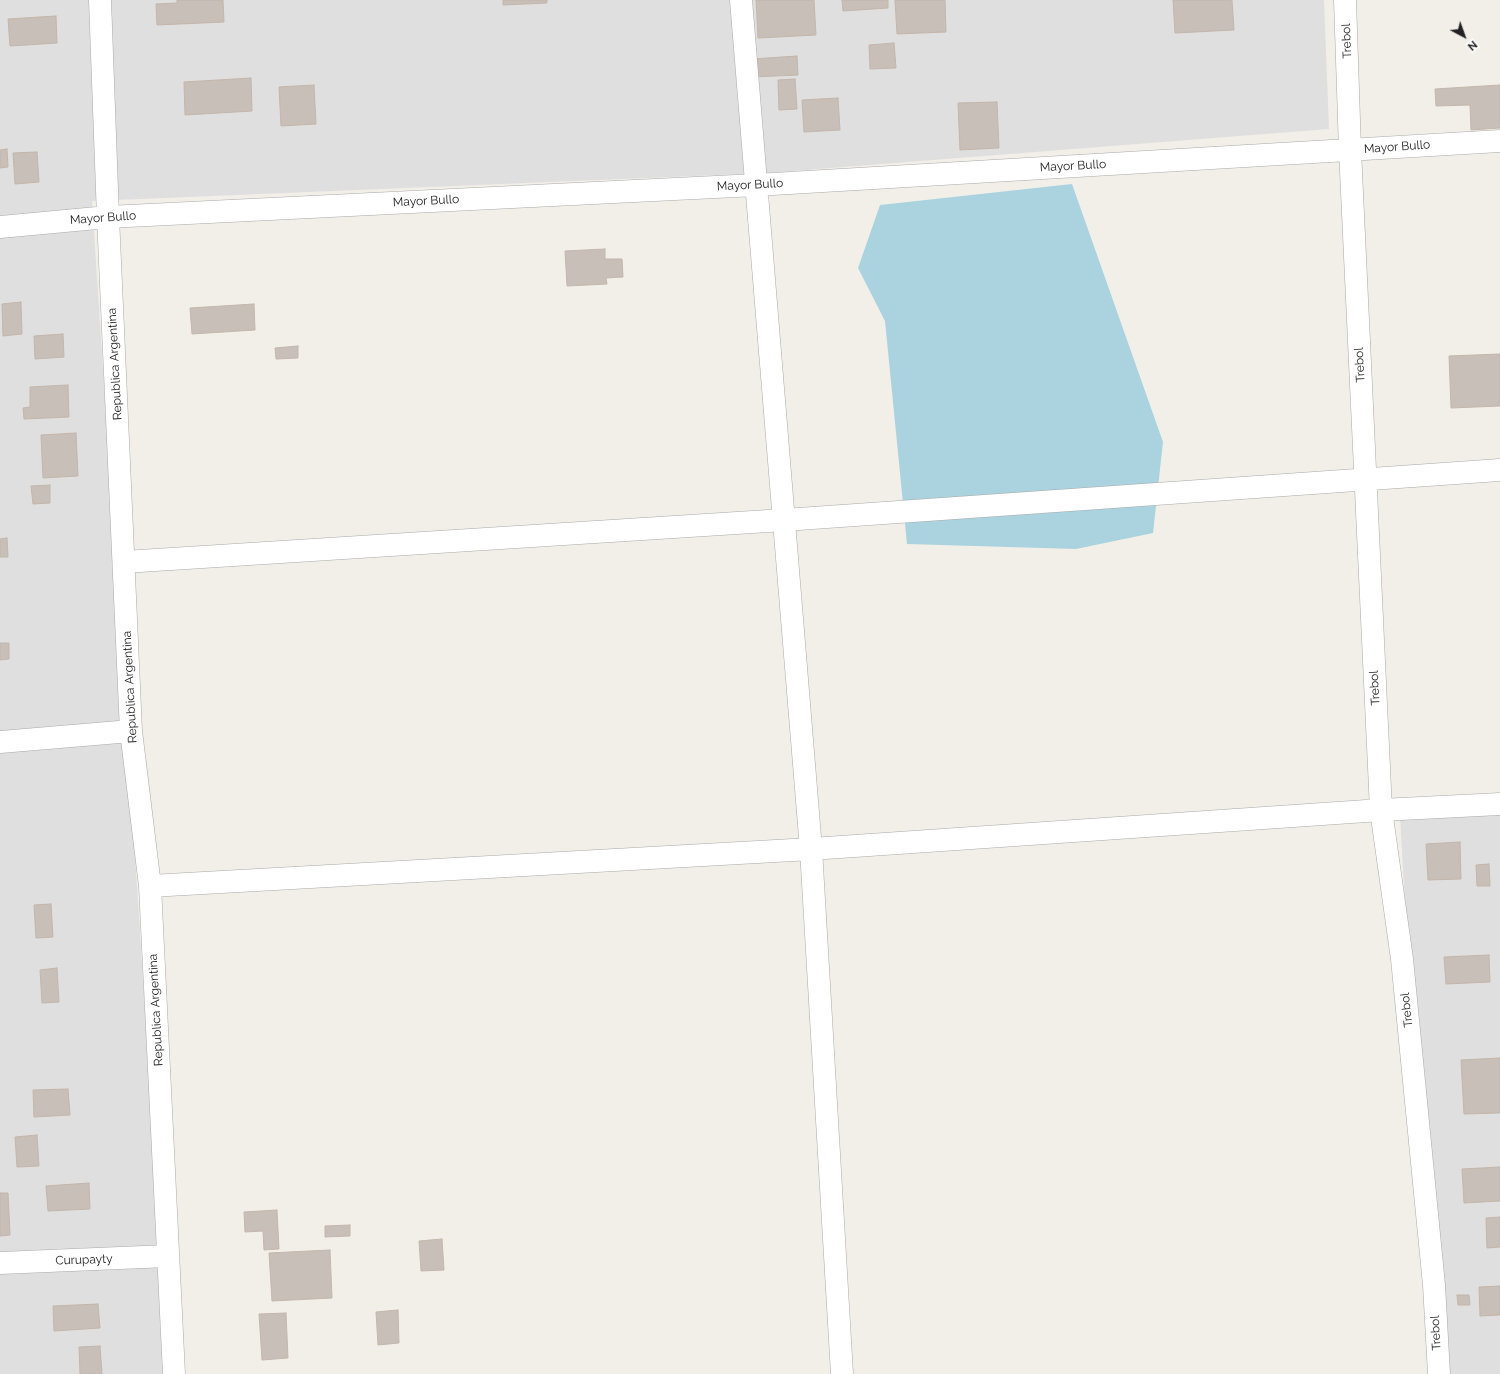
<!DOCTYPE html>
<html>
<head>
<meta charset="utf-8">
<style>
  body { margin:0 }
  #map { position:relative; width:1500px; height:1374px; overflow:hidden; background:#f2efe9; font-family:Raleway,sans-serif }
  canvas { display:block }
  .north { position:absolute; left:1444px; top:16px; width:40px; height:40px; -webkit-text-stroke:3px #fff; paint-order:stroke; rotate:139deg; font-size:11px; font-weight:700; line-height:16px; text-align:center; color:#222 }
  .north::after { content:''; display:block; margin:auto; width:14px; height:18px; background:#222; clip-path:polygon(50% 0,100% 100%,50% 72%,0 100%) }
</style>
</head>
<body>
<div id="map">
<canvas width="1500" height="1374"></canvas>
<div class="north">N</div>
</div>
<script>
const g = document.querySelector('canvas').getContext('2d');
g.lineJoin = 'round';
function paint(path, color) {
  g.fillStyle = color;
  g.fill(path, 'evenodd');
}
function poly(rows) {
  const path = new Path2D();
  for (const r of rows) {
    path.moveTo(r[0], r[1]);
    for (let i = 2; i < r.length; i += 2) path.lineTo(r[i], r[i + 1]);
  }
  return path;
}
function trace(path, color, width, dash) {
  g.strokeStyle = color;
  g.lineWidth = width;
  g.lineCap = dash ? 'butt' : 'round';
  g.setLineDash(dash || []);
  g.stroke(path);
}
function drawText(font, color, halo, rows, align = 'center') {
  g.font = font + ' Raleway,sans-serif';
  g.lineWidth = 4;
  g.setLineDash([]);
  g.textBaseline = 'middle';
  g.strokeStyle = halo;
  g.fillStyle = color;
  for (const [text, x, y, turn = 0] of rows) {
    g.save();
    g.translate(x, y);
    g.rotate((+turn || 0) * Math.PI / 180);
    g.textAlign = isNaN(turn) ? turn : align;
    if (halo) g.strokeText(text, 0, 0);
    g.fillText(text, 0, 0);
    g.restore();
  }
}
paint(poly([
  [0,0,1324,0,1329,129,767,173,92,201,169,1374,0,1374],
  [1500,813,1500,1374,1432,1374,1400,816]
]), '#e0dfdf');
paint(poly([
  [1072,184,1163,442,1153,533,1076,549,907,544,885,321,858,268,880,205]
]), '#aad3df');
const building = poly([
  [177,0,223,0,224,22,157,25,156,4,177,3,177,0],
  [503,0,547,0,547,3,503,5,503,0],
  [756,0,814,0,816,35,758,38,756,0],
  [842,0,888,0,888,8,843,11,842,0],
  [895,0,945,0,946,32,897,34,895,0],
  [1173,0,1232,0,1234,30,1175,33,1173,0],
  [56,16,57,43,10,46,8,19,56,16],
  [894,43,896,68,870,69,869,45,894,43],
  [797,56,798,75,753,77,752,59,797,56],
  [251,78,252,111,185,115,184,82,251,78],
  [795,79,797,109,779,110,778,80,795,79],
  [314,85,316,124,281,126,279,87,314,85],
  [1500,85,1500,128,1471,130,1470,105,1436,106,1435,89,1500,85],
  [838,98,840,130,804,132,802,100,838,98],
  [997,102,999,148,960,150,958,103,997,102],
  [7,149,8,167,0,168,0,150,7,149],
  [37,152,39,182,15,184,13,153,37,152],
  [605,249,605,259,622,259,623,277,606,278,607,284,567,286,565,251,605,249],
  [21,302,22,334,3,336,2,304,21,302],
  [254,304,255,330,192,334,190,308,254,304],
  [63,334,64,357,35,359,34,336,63,334],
  [298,346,298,358,276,359,275,348,298,346],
  [1500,354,1500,406,1451,408,1449,356,1500,354],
  [68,385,69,417,24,419,23,408,30,407,30,387,68,385],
  [76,433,78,476,43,478,41,435,76,433],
  [50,485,50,503,33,504,31,486,50,485],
  [7,538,8,557,0,557,0,539,7,538],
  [0,643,9,643,9,659,0,660,0,643],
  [1460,842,1461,879,1428,880,1426,844,1460,842],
  [1489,864,1490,886,1477,886,1476,865,1489,864],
  [51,904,53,937,36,938,34,905,51,904],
  [1489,955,1490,982,1446,984,1444,957,1489,955],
  [57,968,59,1002,42,1003,40,970,57,968],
  [1500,1058,1500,1113,1464,1114,1461,1060,1500,1058],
  [68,1089,70,1115,34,1117,33,1090,68,1089],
  [37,1135,39,1166,17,1167,15,1137,37,1135],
  [1500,1167,1500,1201,1464,1203,1462,1169,1500,1167],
  [89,1183,90,1209,48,1211,46,1186,89,1183],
  [0,1193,8,1193,10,1235,0,1236,0,1193],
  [277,1210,279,1249,264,1250,263,1231,245,1232,244,1212,277,1210],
  [1500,1217,1500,1247,1487,1248,1486,1218,1500,1217],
  [350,1225,350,1236,325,1237,325,1226,350,1225],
  [442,1239,444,1270,421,1271,419,1241,442,1239],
  [330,1250,332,1298,272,1301,269,1253,330,1250],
  [1500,1286,1500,1315,1480,1316,1479,1287,1500,1286],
  [1457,1295,1469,1295,1470,1305,1458,1305,1457,1295],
  [98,1304,100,1328,54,1331,53,1306,98,1304],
  [398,1310,399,1343,378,1345,376,1312,398,1310],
  [286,1313,288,1358,262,1360,259,1314,286,1313],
  [100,1346,102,1374,80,1374,79,1347,100,1346]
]);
paint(building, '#c7bfb8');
trace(building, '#c4b6ab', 1);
const minor = poly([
  [100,0,108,217,131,731,150,886,174,1374],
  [741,0,811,849,842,1374],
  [1345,0,1350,150,1381,810,1402,959,1434,1285,1439,1374],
  [0,227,108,217,756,185,1500,141],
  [124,562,784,520,1500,470],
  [0,742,131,731],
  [150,886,811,849,1381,810,1500,804],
  [0,1263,168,1256]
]);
trace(minor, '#a9a9a9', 23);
trace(minor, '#fff', 22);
drawText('12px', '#222', '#fff', [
  ["Trebol",1347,41,-92],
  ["Mayor Bullo",1397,147,-4],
  ["Mayor Bullo",1073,166,-3],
  ["Mayor Bullo",750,185,-3],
  ["Mayor Bullo",426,201,-3],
  ["Mayor Bullo",103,218,-4],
  ["Republica Argentina",115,364,-93],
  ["Trebol",1360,365,-93],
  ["Republica Argentina",130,687,-93],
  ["Trebol",1375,688,-93],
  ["Republica Argentina",156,1010,-93],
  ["Trebol",1407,1010,-96],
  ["Curupayty",84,1260,-2],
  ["Trebol",1436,1333,-93]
]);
</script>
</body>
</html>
